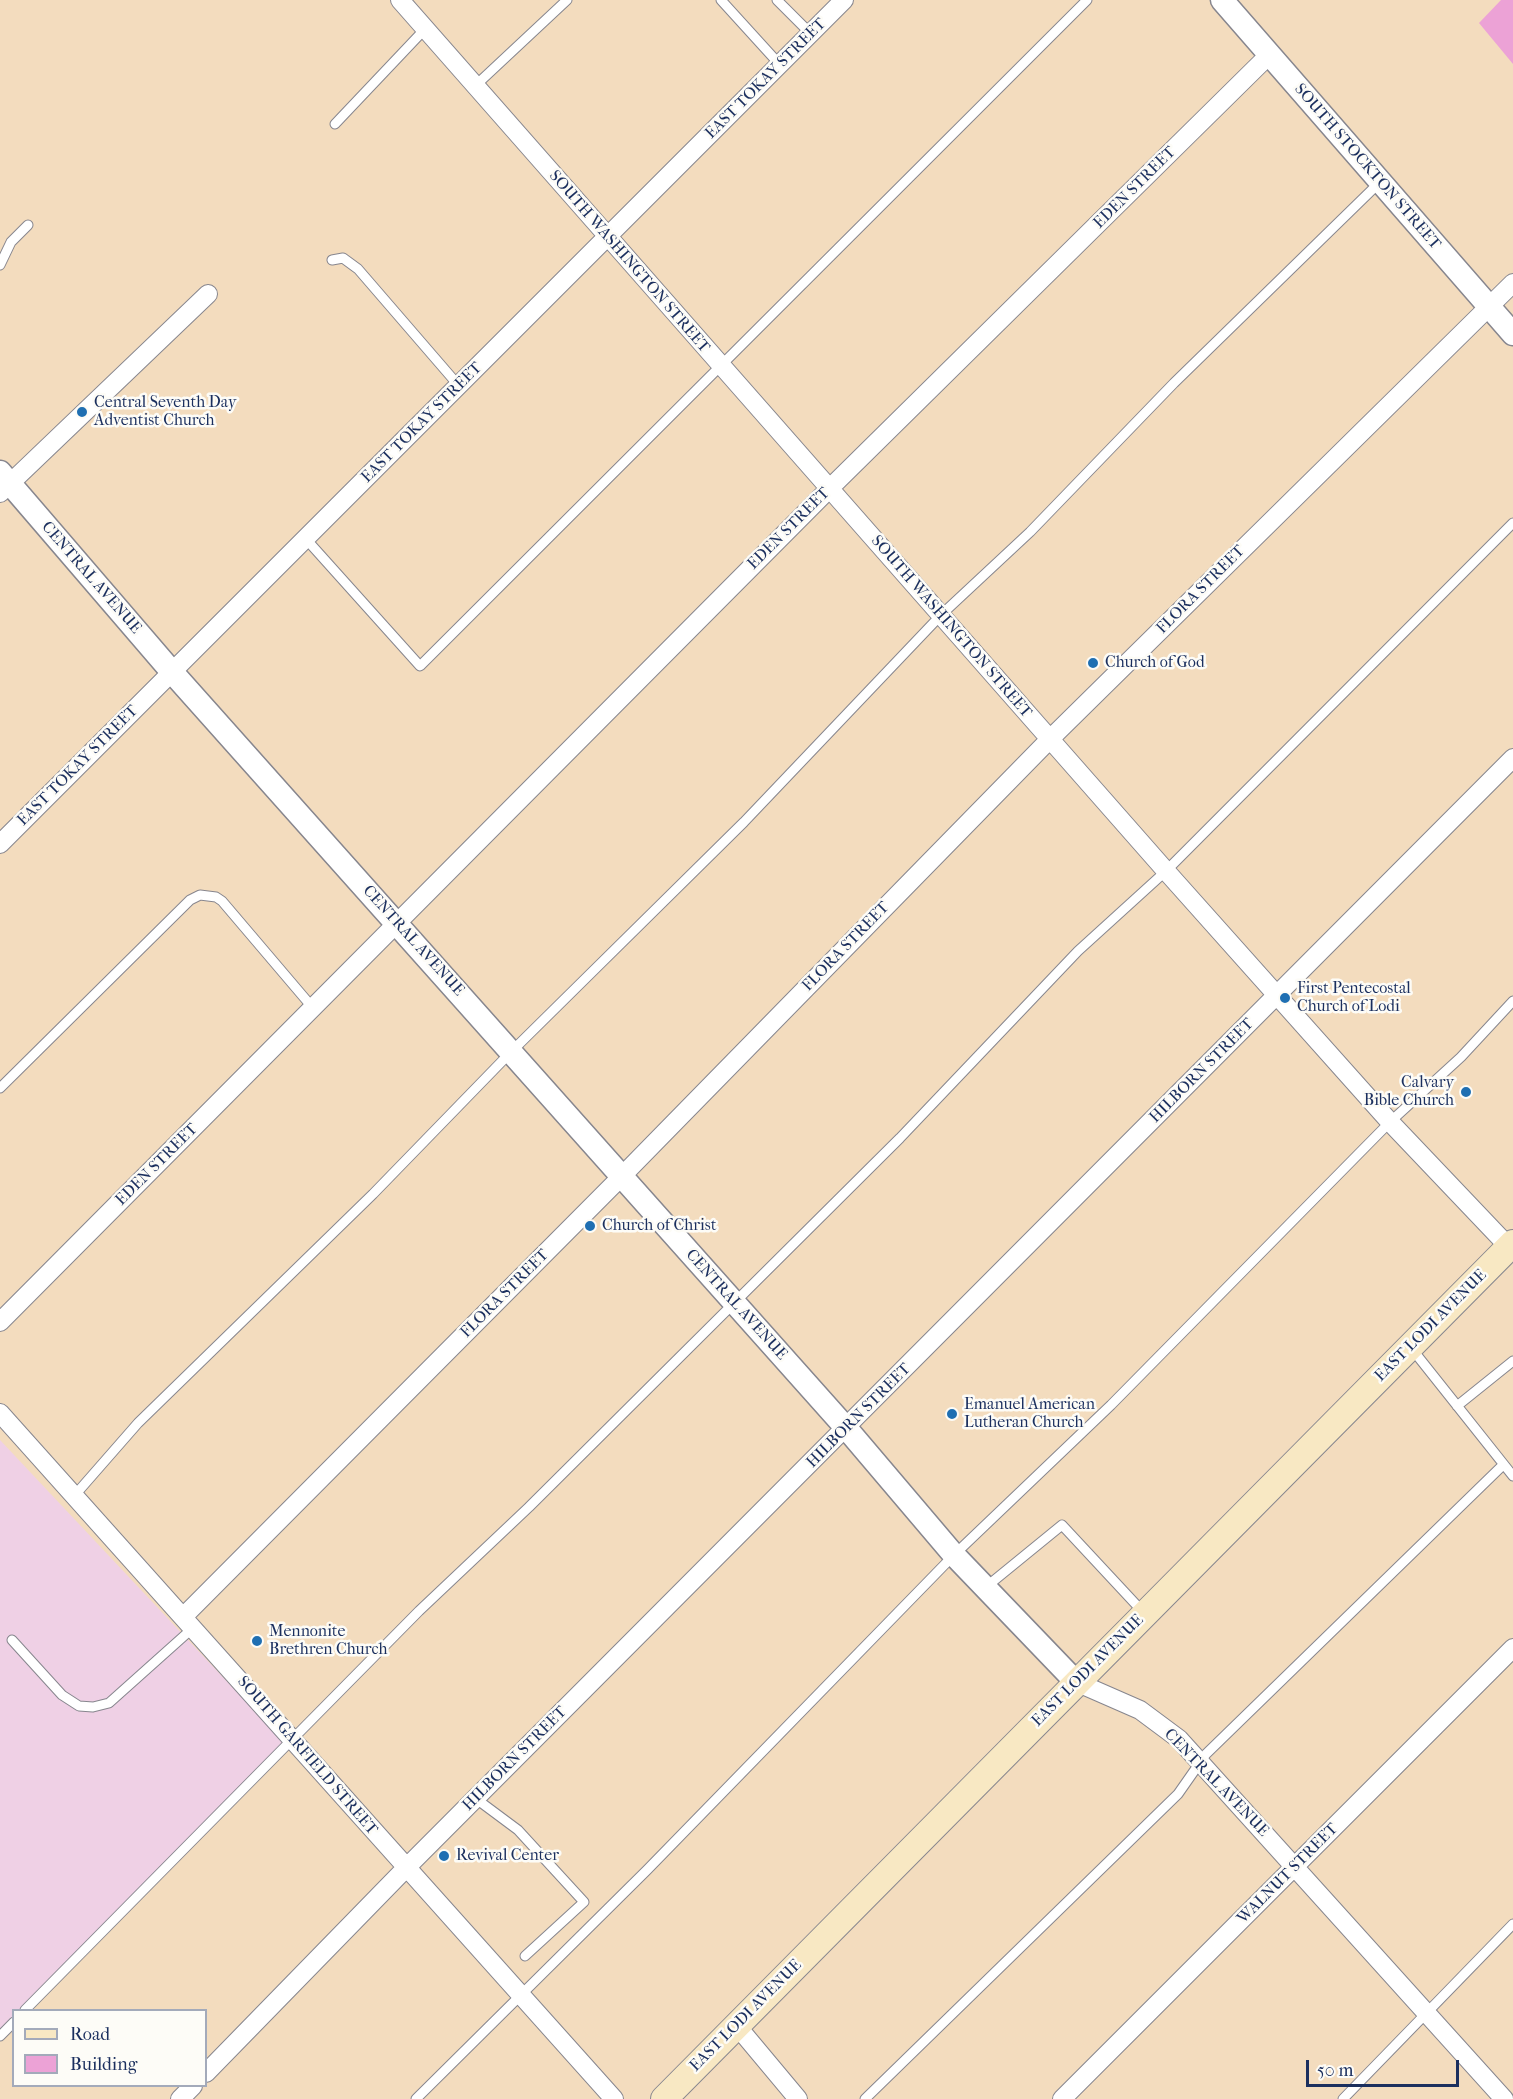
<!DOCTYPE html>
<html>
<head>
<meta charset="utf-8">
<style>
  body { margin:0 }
  #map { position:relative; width:1513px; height:2099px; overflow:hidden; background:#f3dcbe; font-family:"IM FELL French Canon",serif }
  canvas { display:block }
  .legend { position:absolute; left:12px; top:2009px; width:195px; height:78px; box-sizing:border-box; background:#fdfcf7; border:2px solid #a3aaba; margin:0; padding:8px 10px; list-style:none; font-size:18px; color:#1b2f5e }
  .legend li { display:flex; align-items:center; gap:12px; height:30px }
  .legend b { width:30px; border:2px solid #a3aaba }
  .scale { position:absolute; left:1306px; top:2060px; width:153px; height:27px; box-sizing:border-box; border:3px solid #1b2f5e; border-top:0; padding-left:8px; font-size:18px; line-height:21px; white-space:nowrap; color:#1b2f5e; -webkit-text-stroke:4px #fdfcf7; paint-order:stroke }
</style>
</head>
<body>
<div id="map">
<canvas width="1513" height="2099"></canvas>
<ul class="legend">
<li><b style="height:8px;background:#f8e8c3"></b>Road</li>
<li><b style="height:16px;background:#eca2d6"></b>Building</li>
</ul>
<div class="scale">50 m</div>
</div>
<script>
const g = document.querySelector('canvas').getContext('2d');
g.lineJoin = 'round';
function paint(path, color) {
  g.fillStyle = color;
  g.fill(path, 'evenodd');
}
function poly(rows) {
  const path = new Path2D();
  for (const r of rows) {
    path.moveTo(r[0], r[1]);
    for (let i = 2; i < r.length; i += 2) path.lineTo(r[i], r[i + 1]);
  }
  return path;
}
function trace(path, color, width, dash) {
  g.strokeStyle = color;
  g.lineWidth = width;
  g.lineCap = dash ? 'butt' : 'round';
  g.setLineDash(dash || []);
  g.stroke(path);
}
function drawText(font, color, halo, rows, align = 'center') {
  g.font = font + ' "IM FELL French Canon",serif';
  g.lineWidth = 5;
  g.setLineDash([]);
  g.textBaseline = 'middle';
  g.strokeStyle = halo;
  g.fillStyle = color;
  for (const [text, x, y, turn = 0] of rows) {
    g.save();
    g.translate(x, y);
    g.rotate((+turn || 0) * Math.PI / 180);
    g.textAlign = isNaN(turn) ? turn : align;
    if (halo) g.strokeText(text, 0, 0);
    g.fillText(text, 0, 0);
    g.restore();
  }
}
paint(poly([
  [0,1440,284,1742,21,2010,14,2010,13,2018,0,2032]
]), '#efd0e5');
paint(poly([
  [1501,0,1513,0,1513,64,1479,23]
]), '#eca2d6');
const service = poly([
  [721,0,781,66],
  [777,0,811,34],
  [475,86,567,0],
  [335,124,425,29],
  [332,260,343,258,358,269,459,386],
  [0,265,11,242,28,225],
  [306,539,420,666,1087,0],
  [0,1088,190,900,200,895,216,897,222,901,313,1008],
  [1412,1349,1513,1476],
  [1457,1406,1513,1361],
  [75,1495,138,1423,373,1194,511,1052,744,822,941,615,1030,532,1174,383,1380,182],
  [986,1587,1062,1525,1143,1612],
  [12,1640,62,1695,79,1706,93,1707,109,1703,194,1627],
  [475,1798,518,1830,584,1902,525,1956],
  [25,2010,419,1611,529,1507,900,1138,1078,951,1166,871,1513,523],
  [0,2036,14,2022],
  [416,2099,647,1870,954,1555,1111,1405,1390,1122,1461,1057,1513,1001],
  [865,2099,1178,1794,1206,1754,1503,1465],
  [1343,2099,1513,1924]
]);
const minor = poly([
  [400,0,1166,871,1390,1122,1509,1247],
  [0,493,208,294],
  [0,844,844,0],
  [0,1322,830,488,1269,55],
  [0,1413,614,2099],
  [184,1616,622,1176,1050,739,1513,283],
  [1076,1682,1140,1710,1179,1739,1504,2099],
  [737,2026,798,2099],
  [206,2073,406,1868,1513,758],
  [180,2099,193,2086],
  [1062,2099,1513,1648]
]);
const tertiary = poly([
  [1222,0,1513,334],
  [0,472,172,672,847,1429,954,1555,1076,1682]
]);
const secondary = poly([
  [664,2099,1513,1243]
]);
trace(service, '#87868e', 11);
trace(minor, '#87868e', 20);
trace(tertiary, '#87868e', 25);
trace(secondary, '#87868e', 28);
trace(service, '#fff', 9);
trace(minor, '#fff', 18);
trace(tertiary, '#fff', 22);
trace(secondary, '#f8e8c3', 26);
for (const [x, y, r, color] of [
  [82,412,6,"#1f6fb2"],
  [1093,663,6,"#1f6fb2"],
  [1285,998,6,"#1f6fb2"],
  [1466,1092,6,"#1f6fb2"],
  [590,1226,6,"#1f6fb2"],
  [952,1414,6,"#1f6fb2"],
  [257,1641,6,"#1f6fb2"],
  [444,1856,6,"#1f6fb2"]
]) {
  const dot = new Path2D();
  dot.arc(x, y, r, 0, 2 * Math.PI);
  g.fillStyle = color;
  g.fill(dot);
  trace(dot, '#fdfcf7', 2);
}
drawText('16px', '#1b2f5e', '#fdfcf7', [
  ["EAST TOKAY STREET",766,79,-45],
  ["SOUTH STOCKTON STREET",1367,167,49],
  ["EDEN STREET",1135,188,-45],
  ["SOUTH WASHINGTON STREET",629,262,49],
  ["EAST TOKAY STREET",422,423,-45],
  ["EDEN STREET",789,529,-45],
  ["CENTRAL AVENUE",91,578,49],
  ["FLORA STREET",1201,590,-45],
  ["SOUTH WASHINGTON STREET",951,627,49],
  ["EAST TOKAY STREET",78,766,-45],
  ["CENTRAL AVENUE",413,941,48],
  ["FLORA STREET",846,947,-46],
  ["HILBORN STREET",1202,1071,-45],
  ["EDEN STREET",157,1165,-45],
  ["FLORA STREET",505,1294,-45],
  ["CENTRAL AVENUE",736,1305,48],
  ["EAST LODI AVENUE",1431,1326,-45],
  ["HILBORN STREET",859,1416,-45],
  ["EAST LODI AVENUE",1088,1671,-45],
  ["SOUTH GARFIELD STREET",307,1756,49],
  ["HILBORN STREET",515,1759,-45],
  ["CENTRAL AVENUE",1216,1783,46],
  ["WALNUT STREET",1288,1874,-45],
  ["EAST LODI AVENUE",746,2016,-45]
]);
drawText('16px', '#1b2f5e', '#fdfcf7', [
  ["Central Seventh Day",94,403],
  ["Adventist Church",94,421],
  ["Church of God",1105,663],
  ["First Pentecostal",1297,989],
  ["Church of Lodi",1297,1007],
  ["Calvary",1454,1083,"right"],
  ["Bible Church",1454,1101,"right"],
  ["Church of Christ",602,1226],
  ["Emanuel American",964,1405],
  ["Lutheran Church",964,1423],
  ["Mennonite",269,1632],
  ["Brethren Church",269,1650],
  ["Revival Center",456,1856]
], 'left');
</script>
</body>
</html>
